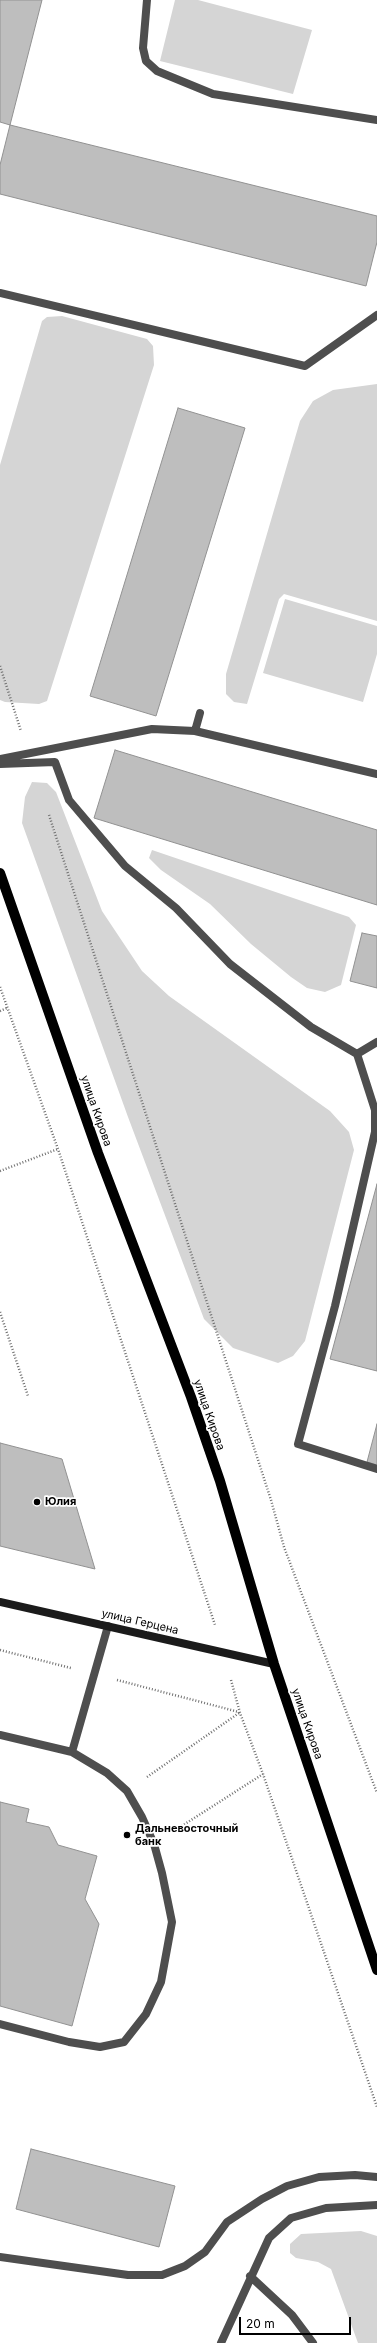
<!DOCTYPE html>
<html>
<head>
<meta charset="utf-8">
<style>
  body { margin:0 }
  #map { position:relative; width:377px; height:2343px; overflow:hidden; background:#fff; font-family:Inter,sans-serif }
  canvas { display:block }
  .scale { position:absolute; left:239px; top:2317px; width:112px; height:18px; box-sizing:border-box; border:2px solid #000; border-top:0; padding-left:5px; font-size:12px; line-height:14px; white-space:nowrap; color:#000; -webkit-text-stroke:3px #fff; paint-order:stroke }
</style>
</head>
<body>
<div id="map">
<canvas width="377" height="2343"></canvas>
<div class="scale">20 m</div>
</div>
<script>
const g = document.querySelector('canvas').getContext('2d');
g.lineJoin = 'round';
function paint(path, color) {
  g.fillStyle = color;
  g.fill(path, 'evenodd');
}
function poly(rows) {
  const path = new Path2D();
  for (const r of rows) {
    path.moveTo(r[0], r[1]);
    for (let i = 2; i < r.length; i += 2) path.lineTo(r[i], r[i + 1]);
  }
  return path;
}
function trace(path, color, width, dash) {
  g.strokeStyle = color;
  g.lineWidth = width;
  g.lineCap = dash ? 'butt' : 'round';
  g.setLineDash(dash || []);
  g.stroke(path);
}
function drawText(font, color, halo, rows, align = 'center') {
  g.font = font + ' Inter,sans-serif';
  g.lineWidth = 3.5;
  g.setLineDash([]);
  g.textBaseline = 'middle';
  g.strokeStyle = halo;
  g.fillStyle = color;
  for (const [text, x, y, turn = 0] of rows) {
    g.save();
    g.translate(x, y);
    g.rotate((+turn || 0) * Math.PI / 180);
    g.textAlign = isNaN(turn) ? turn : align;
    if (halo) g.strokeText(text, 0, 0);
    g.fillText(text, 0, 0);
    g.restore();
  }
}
paint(poly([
  [175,0,198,0,312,30,293,94,160,61],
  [62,316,147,339,153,346,154,365,47,701,39,704,5,702,0,700,0,465,42,321,47,317],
  [377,384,377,621,284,594,279,599,247,704,234,702,226,694,226,674,300,421,313,401,333,390],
  [285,599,377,626,377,654,363,702,263,673],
  [32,782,47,783,56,792,102,911,142,971,169,996,330,1111,349,1132,354,1150,305,1341,293,1356,278,1363,233,1348,204,1319,128,1117,22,823,25,797],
  [152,850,349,917,356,925,341,985,325,992,307,988,291,977,251,944,210,904,161,870,149,858],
  [361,2231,377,2236,377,2343,358,2343,331,2269,318,2262,296,2258,290,2253,290,2244,301,2234]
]), '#d5d5d5');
const building = poly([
  [0,0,42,0,10,125,0,122,0,0],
  [10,125,377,216,377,242,366,286,0,194,0,165,10,125],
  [178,408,245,428,156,716,90,696,178,408],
  [115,750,377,830,377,905,94,818,115,750],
  [362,933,377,936,377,988,350,981,362,933],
  [377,1184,377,1371,330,1359,377,1184],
  [377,1424,377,1465,367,1462,377,1424],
  [0,1443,62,1459,95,1569,0,1546,0,1443],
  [0,1802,29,1809,26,1822,49,1827,58,1845,97,1856,85,1899,99,1924,72,2026,0,2006,0,1802],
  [31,2149,175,2186,159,2247,16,2209,31,2149]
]);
paint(building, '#bebebe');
trace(building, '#929292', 1);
trace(poly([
  [0,666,21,731],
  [49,815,271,1500,284,1547,377,1793],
  [0,987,58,1149,215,1625],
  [0,1011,7,1008],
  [0,1171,58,1149],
  [0,1312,28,1396],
  [0,1650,71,1668],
  [117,1680,239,1712],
  [231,1680,240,1713,263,1774,377,2107],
  [147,1777,239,1713],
  [174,1831,263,1774]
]), '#707070', 2.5, [1, 2]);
trace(poly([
  [147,0,143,48,146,61,157,71,213,94,377,120],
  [0,293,305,366,377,315],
  [195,731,377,774],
  [0,759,152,729,195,731,200,713],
  [0,764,55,762,69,800,125,866,176,908,230,964,311,1027,357,1054,375,1110,375,1132,335,1306,298,1444,377,1469],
  [357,1054,377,1042],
  [0,1735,72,1752,108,1626],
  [0,2024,69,2042,100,2047,124,2042,146,2014,161,1982,172,1922,162,1873,154,1844,142,1817,127,1791,107,1773,72,1752],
  [0,2257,128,2275,162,2275,185,2266,205,2252,227,2222,262,2199,287,2186,319,2177,355,2175,377,2177],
  [250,2276,292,2315,313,2343],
  [221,2343,269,2238,291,2218,326,2208,377,2205]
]), '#4e4e4e', 8);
trace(poly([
  [0,1602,274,1664]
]), '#1b1b1b', 8);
trace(poly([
  [0,873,98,1153,191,1397,220,1481,274,1664,377,1970]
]), '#000', 10);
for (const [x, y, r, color] of [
  [37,1502,4,"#000"],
  [127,1835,4,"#000"]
]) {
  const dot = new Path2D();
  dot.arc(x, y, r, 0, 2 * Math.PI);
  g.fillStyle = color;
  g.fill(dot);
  trace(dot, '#fff', 1.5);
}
drawText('11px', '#000', '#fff', [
  ["улица Кирова",96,1111,71],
  ["улица Кирова",209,1415,71],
  ["улица Герцена",140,1622,13],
  ["улица Кирова",307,1724,71]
]);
drawText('bold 11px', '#000', '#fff', [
  ["Юлия",45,1502],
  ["Дальневосточный",135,1829],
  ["банк",135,1842]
], 'left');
</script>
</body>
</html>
